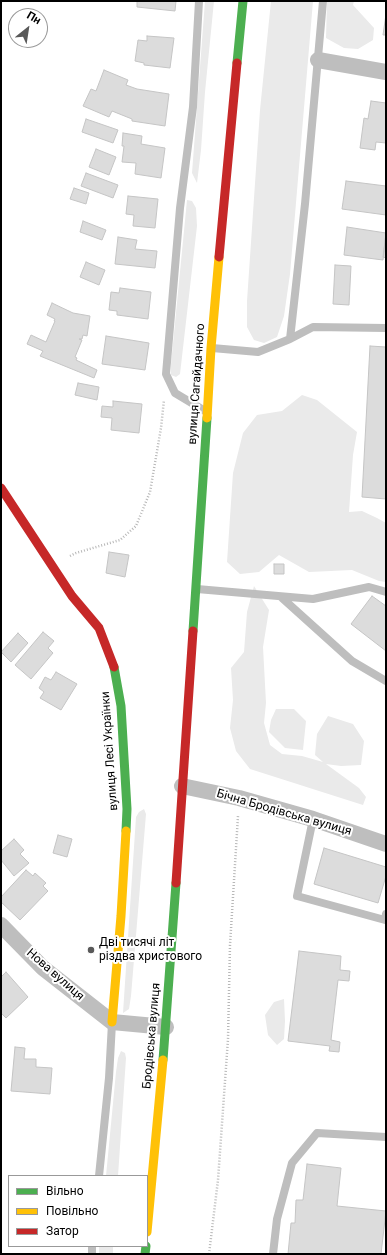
<!DOCTYPE html>
<html>
<head>
<meta charset="utf-8">
<style>
  body { margin:0 }
  #map { position:relative; width:387px; height:1255px; overflow:hidden; background:#fff; font-family:Roboto,sans-serif }
  canvas { display:block }
  .frame { position:absolute; inset:0; border:2px solid #000; pointer-events:none }
  .legend { position:absolute; left:8px; top:1175px; width:140px; height:72px; box-sizing:border-box; background:#fff; border:1px solid #999; margin:0; padding:5px 7px; list-style:none; font-size:12px; color:#000 }
  .legend li { display:flex; align-items:center; gap:8px; height:20px }
  .legend b { width:20px; border:1px solid #999 }
  .north { position:absolute; left:8px; top:8px; width:40px; height:40px; box-sizing:border-box; background:#fff; border:1px solid #999; border-radius:50%; rotate:30deg; font-size:11px; font-weight:700; line-height:16px; text-align:center; color:#000 }
  .north::after { content:''; display:block; margin:auto; width:14px; height:18px; background:#595959; clip-path:polygon(50% 0,100% 100%,50% 72%,0 100%) }
</style>
</head>
<body>
<div id="map">
<canvas width="387" height="1255"></canvas>
<div class="frame"></div>
<ul class="legend">
<li><b style="height:5px;background:#4caf50"></b>Вільно</li>
<li><b style="height:5px;background:#ffc107"></b>Повільно</li>
<li><b style="height:5px;background:#c62828"></b>Затор</li>
</ul>
<div class="north">Пн</div>
</div>
<script>
const g = document.querySelector('canvas').getContext('2d');
g.lineJoin = 'round';
function paint(path, color) {
  g.fillStyle = color;
  g.fill(path, 'evenodd');
}
function poly(rows) {
  const path = new Path2D();
  for (const r of rows) {
    path.moveTo(r[0], r[1]);
    for (let i = 2; i < r.length; i += 2) path.lineTo(r[i], r[i + 1]);
  }
  return path;
}
function trace(path, color, width, dash) {
  g.strokeStyle = color;
  g.lineWidth = width;
  g.lineCap = dash ? 'butt' : 'round';
  g.setLineDash(dash || []);
  g.stroke(path);
}
function drawText(font, color, halo, rows, align = 'center') {
  g.font = font + ' Roboto,sans-serif';
  g.lineWidth = 4;
  g.setLineDash([]);
  g.textBaseline = 'middle';
  g.strokeStyle = halo;
  g.fillStyle = color;
  for (const [text, x, y, turn = 0] of rows) {
    g.save();
    g.translate(x, y);
    g.rotate((+turn || 0) * Math.PI / 180);
    g.textAlign = isNaN(turn) ? turn : align;
    if (halo) g.strokeText(text, 0, 0);
    g.fillText(text, 0, 0);
    g.restore();
  }
}
paint(poly([
  [205,1,214,1,205,92,201,150,197,183,192,173],
  [271,1,313,1,290,274,284,316,277,337,264,343,254,340,247,327,247,301,260,110],
  [327,1,354,1,353,5,374,28,373,40,358,49,344,48,326,38],
  [187,200,192,201,196,208,197,226,180,374,176,377,171,375,171,364],
  [302,395,317,400,357,432,353,455,349,512,362,511,377,518,386,523,386,582,379,581,352,570,309,572,279,555,259,572,240,574,227,562,233,473,243,433,257,415,282,411],
  [254,586,269,610,263,647,266,703,264,723,270,745,282,754,302,756,323,762,315,755,317,734,328,716,353,724,364,741,361,765,341,766,326,764,359,788,366,797,363,805,250,769,236,751,230,728,233,700,231,668,244,652,247,612],
  [276,709,294,709,306,721,303,750,285,748,269,732,271,720],
  [144,809,146,814,131,996,129,1009,123,1013,136,817,139,812],
  [284,999,285,1021,284,1039,277,1045,268,1035,265,1015,274,1002],
  [121,1051,125,1053,126,1058,118,1176,106,1176,116,1072,118,1058],
  [99,1246,113,1246,113,1254,99,1254]
]), '#eaeaea');
const building = poly([
  [137,1,176,1,175,11,137,7,137,1],
  [386,14,386,35,383,35,386,14],
  [147,36,174,38,170,68,144,65,144,63,135,61,138,40,147,41,147,36],
  [104,70,128,80,126,85,137,89,169,94,165,126,132,121,132,119,112,111,109,117,83,106,91,89,96,91,104,70],
  [371,101,386,103,386,143,376,142,375,150,360,148,364,118,368,119,371,101],
  [86,119,118,130,113,143,82,132,86,119],
  [123,133,142,136,141,144,165,148,161,178,135,174,136,163,122,162,124,146,122,146,123,133],
  [96,149,116,157,109,175,89,167,96,149],
  [86,173,118,185,113,198,81,186,86,173],
  [346,181,386,186,386,215,342,209,346,181],
  [74,188,89,193,86,204,70,199,74,188],
  [128,196,158,199,155,228,133,226,134,215,126,214,128,196],
  [83,221,106,230,102,240,80,232,83,221],
  [347,227,386,233,383,260,344,255,347,227],
  [386,233,386,258,383,257,386,233],
  [118,237,137,240,135,249,157,251,155,268,115,264,118,237],
  [86,262,105,270,99,285,80,277,86,262],
  [335,265,351,266,349,305,333,304,335,265],
  [120,288,151,292,148,319,117,315,117,311,109,310,111,292,119,293,120,288],
  [52,303,73,313,90,316,87,336,83,335,82,339,79,339,82,340,75,357,77,358,76,360,97,370,94,378,40,356,43,351,27,344,31,335,46,342,55,321,54,321,55,319,47,315,52,303],
  [106,336,149,343,145,370,102,364,106,336],
  [370,346,386,347,386,499,362,497,370,346],
  [78,383,99,387,97,400,75,395,78,383],
  [113,401,142,404,139,433,111,430,112,418,101,417,102,406,113,407,113,401],
  [109,552,129,555,125,577,106,573,109,552],
  [274,564,284,564,284,574,274,574,274,564],
  [372,596,386,606,386,651,351,624,372,596],
  [43,632,54,641,48,648,53,653,31,679,15,665,43,632],
  [18,633,28,643,11,662,1,652,18,633],
  [56,672,77,684,61,710,40,698,44,692,39,688,45,677,51,680,56,672],
  [58,835,72,839,67,857,53,853,58,835],
  [14,839,24,850,20,854,29,863,14,876,1,860,1,851,14,839],
  [324,848,386,867,386,876,378,903,314,884,324,848],
  [26,870,33,876,35,873,46,883,43,886,48,891,20,920,1,902,1,897,26,870],
  [299,951,341,956,340,970,350,971,349,981,338,980,331,1040,340,1042,339,1052,329,1051,330,1046,288,1041,299,951],
  [6,972,28,997,6,1018,1,1013,1,977,6,972],
  [15,1047,25,1048,24,1059,36,1059,36,1067,52,1068,50,1094,11,1091,15,1047],
  [307,1164,341,1168,337,1206,386,1211,381,1254,288,1254,291,1223,295,1223,296,1200,303,1200,307,1164]
]);
paint(building, '#dcdcdc');
trace(building, '#c5c5c5', 1);
trace(poly([
  [70,556,76,553,120,540,136,526,150,492,161,428,164,400],
  [209,1254,218,1180,228,1039,230,945,238,816]
]), '#b8b8b8', 2.5, [1, 2]);
trace(poly([
  [199,1,193,107,180,208,166,374,175,393,205,411],
  [290,339,313,327,386,328],
  [212,348,258,352,290,339,305,204,323,1],
  [197,589,313,599,369,587,386,592],
  [281,597,352,661,386,681],
  [313,819,297,896,385,920,386,914],
  [99,1176,109,1078,112,1023],
  [92,1254,92,1246],
  [273,1254,277,1219,292,1163,317,1133,386,1137]
]), '#bebebe', 8);
trace(poly([
  [318,60,386,72],
  [182,786,239,798,313,819,386,844],
  [1,925,43,968,112,1022,166,1027]
]), '#bebebe', 16);
trace(poly([
  [237,63,243,1],
  [193,631,207,418],
  [114,667,121,706,127,809,126,831],
  [163,1060,176,883],
  [145,1254,146,1246]
]), '#4caf50', 9);
trace(poly([
  [207,418,211,348,219,257],
  [112,1022,121,916,126,831],
  [147,1232,163,1060]
]), '#ffc107', 9);
trace(poly([
  [219,257,237,63],
  [1,488,72,596,99,628,114,667],
  [176,883,193,631]
]), '#c62828', 9);
for (const [x, y, r, color] of [
  [91,950,4,"#595959"]
]) {
  const dot = new Path2D();
  dot.arc(x, y, r, 0, 2 * Math.PI);
  g.fillStyle = color;
  g.fill(dot);
  trace(dot, '#fff', 1.5);
}
drawText('12px', '#000', '#fff', [
  ["вулиця Сагайдачного",197,384,-86],
  ["вулиця Лесі Українки",110,751,-94],
  ["Бічна Бродівська вулиця",284,813,16],
  ["Нова вулиця",55,975,41],
  ["Бродівська вулиця",152,1036,-85]
]);
drawText('12px', '#000', '#fff', [
  ["Дві тисячі літ",99,943],
  ["різдва христового",99,957]
], 'left');
</script>
</body>
</html>
